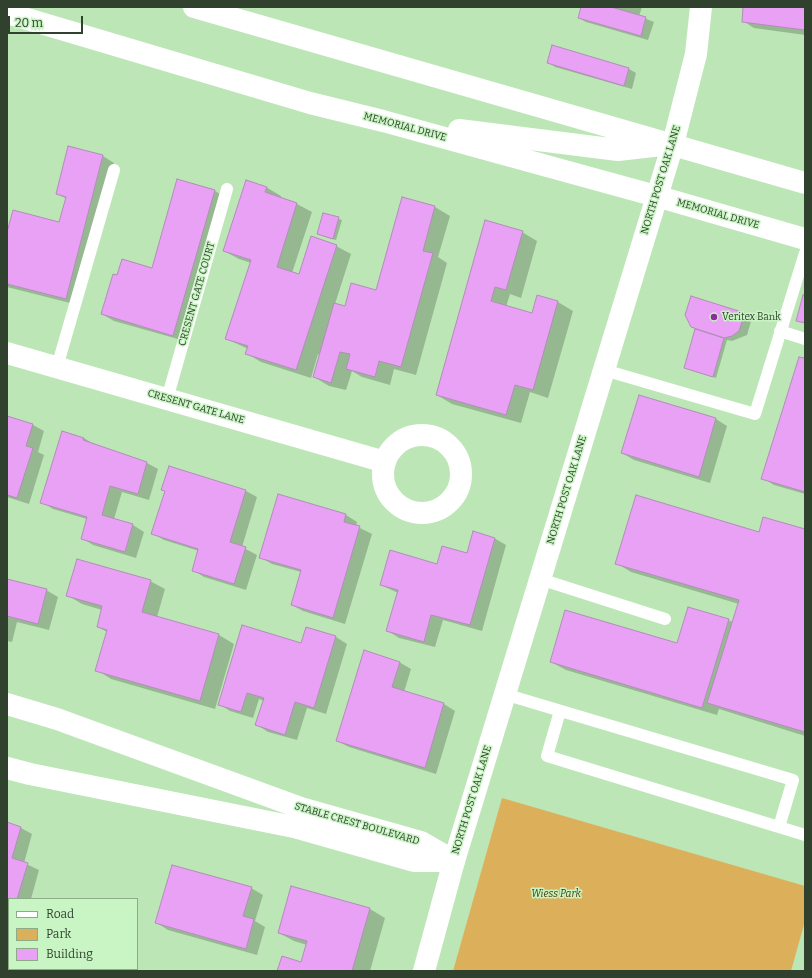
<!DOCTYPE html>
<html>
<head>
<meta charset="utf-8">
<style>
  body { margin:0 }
  #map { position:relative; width:812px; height:978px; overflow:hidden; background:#bce6b6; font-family:Bitter,serif }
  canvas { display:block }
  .frame { position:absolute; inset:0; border:8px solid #30412e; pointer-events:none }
  .legend { position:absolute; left:8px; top:898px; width:130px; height:72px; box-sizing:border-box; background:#c9f4c3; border:1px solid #8cac87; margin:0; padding:5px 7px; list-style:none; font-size:12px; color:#30412e }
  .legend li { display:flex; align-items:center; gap:8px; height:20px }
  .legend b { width:20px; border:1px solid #8cac87 }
  .scale { position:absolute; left:8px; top:16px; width:75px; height:18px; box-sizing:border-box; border:2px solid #30412e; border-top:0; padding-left:5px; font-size:12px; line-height:14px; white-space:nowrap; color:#30412e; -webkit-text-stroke:3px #c9f4c3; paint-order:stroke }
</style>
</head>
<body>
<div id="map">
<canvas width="812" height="978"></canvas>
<div class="frame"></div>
<ul class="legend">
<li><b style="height:5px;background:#fff"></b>Road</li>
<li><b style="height:11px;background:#dcb05b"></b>Park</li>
<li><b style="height:11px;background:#e8a1f4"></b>Building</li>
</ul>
<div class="scale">20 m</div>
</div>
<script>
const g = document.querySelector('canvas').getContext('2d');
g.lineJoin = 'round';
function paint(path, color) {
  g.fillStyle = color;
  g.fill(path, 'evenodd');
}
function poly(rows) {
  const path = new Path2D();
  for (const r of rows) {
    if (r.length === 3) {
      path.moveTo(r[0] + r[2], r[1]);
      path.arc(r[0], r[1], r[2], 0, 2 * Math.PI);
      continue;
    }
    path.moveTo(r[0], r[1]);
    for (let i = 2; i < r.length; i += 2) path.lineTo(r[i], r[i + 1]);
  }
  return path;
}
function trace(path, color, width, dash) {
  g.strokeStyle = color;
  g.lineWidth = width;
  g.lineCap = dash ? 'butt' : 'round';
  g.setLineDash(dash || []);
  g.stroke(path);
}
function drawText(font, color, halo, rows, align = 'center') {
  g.font = font + ' Bitter,serif';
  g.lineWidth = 3;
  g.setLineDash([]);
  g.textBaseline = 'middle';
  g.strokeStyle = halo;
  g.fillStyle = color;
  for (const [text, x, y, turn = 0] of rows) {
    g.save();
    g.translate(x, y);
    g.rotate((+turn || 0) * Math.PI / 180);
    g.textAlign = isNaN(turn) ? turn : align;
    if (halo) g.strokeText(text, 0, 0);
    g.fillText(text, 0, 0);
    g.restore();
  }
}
paint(poly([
  [502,798,805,886,805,921,791,971,453,971]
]), '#dcb05b');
paint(poly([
  [582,7,642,7,639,16,654,22,648,40,586,22,579,18],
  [744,7,805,7,805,35,754,28,743,21],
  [553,46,629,69,636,73,632,89,555,67,548,62],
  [103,156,114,163,78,305,7,287,7,237,60,223,67,199,57,194],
  [178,180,215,191,227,198,185,341,114,321,102,314,118,276,152,269],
  [266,187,281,196,281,198,297,204,312,212,292,273,299,275,336,246,351,254,335,304,346,307,376,292,435,207,450,216,438,257,447,263,416,375,394,369,390,385,362,377,352,371,346,390,329,386,314,377,320,355,318,354,311,378,261,362,246,353,248,349,227,339,251,263,239,259,224,251],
  [324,214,342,220,336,240,322,236],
  [522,232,537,241,521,298,510,294,506,307,533,314,538,296,558,302,573,311,548,398,530,392,521,423,452,404,437,395],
  [745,314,752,318,747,335,732,341,727,340,716,378,685,368,696,328,690,324,686,315],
  [696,328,721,336,720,337,696,331],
  [805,360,805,494,774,485,763,478],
  [640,396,716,419,727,426,710,483,634,460,622,453],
  [7,417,33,425,44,431,38,452,44,455,29,504,7,497],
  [84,438,95,445,147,463,158,469,149,500,122,492,114,519,133,525,144,532,136,558,93,545,82,538,87,519,53,509,42,502],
  [166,491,246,491,257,497,242,547,257,555,246,590,204,577,193,570,199,551,164,540,152,533],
  [346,515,357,522,356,526,372,534,345,624,303,611,292,605,301,572,272,564,260,557],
  [805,530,805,736,719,709,717,715,566,670,551,662,677,645,728,620,733,622,739,604,631,572,616,563,760,534],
  [494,538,506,545,482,631,443,620,435,647,399,638,388,631,398,593,381,585,468,554],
  [7,580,46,590,58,597,49,630,17,622,12,642,7,641],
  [150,581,165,589,157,617,219,635,234,644,215,709,111,679,97,670,107,632,98,627,102,610,82,604,67,595],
  [307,628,336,637,347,644,326,714,307,708,297,740,268,732,257,725,264,701,259,699,253,718,230,711,219,704,302,644],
  [399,662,411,669,404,692,444,704,455,711,436,774,349,747,337,741],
  [7,823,21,828,32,834,24,863,39,870,31,899,9,899,9,915,7,914],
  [292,887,370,909,385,918,370,971,278,971,302,963,307,945,294,941,279,933],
  [251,888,263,895,255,921,265,927,257,955,168,930,157,923]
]), '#0003');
const building = poly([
  [581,7,611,7,646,17,641,36,578,18,581,7],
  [743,7,805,7,805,30,742,22,743,7],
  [552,45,629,68,624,86,547,63,552,45],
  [68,146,103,155,66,299,7,284,7,232,13,210,59,222,66,197,56,194,68,146],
  [177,179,215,190,173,336,101,314,113,274,117,275,122,259,152,268,177,179],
  [246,180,267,187,265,192,297,203,277,267,299,274,311,236,337,245,296,370,245,354,248,346,225,339,251,260,223,251,246,180],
  [402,197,435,206,423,251,433,253,401,367,379,361,375,377,346,369,350,354,340,352,331,383,313,377,334,303,345,306,351,283,376,290,402,197],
  [323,213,339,217,333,239,317,234,323,213],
  [485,220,523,231,506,290,495,287,491,301,532,313,537,295,558,301,533,390,515,385,506,415,436,395,485,220],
  [803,295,805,295,805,323,796,321,803,295],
  [691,296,745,313,739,331,732,336,724,338,691,327,685,315,691,296],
  [695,329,724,338,713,377,684,368,695,329],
  [799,357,805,358,805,492,761,479,799,357],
  [639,395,716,418,699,477,621,453,639,395],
  [7,416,33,424,26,446,33,448,17,498,7,495,7,416],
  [62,431,84,438,83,440,147,462,138,494,110,486,102,515,133,524,125,552,81,539,87,517,40,503,62,431],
  [169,466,246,490,230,542,246,547,234,584,192,571,198,549,151,534,165,491,161,490,169,466],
  [278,494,346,514,344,522,360,526,333,618,291,605,301,570,259,558,278,494],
  [636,495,759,532,763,517,805,529,805,732,707,703,739,600,615,564,636,495],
  [473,531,495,538,470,625,431,615,424,642,386,631,398,590,380,585,390,550,437,564,442,546,467,553,473,531],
  [77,559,151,580,142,612,219,634,200,701,95,671,107,630,97,627,102,606,66,596,77,559],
  [7,579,47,589,38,624,7,616,7,579],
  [688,607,729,619,702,708,550,662,565,610,677,643,688,607],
  [242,625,301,643,306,627,336,636,314,708,295,702,285,735,255,725,264,698,247,693,241,712,218,705,242,625],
  [364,650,400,662,392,687,444,703,425,768,336,741,364,650],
  [7,822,21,827,12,858,28,863,17,899,9,899,9,912,7,912,7,822],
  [172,865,252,887,243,916,254,919,246,949,155,923,172,865],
  [291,886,370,908,352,971,277,971,282,956,301,962,307,941,278,933,291,886],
  [74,969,88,969,95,971,74,971,74,969]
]);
paint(building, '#e8a1f4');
trace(building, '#b28cb9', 1);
trace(poly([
  [780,331,805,339],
  [57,367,114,170],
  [604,370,755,414,805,253],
  [167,399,227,189],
  [540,579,665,619],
  [504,694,793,780,779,827],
  [560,711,547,756,805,835]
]), '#fff', 12);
trace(poly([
  [7,353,385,462],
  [422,474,39],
  [7,704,57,719,301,808,421,842,454,861],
  [7,768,30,774,294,827,414,861,453,861]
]), '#fff', 22);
trace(poly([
  [194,7,805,183],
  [7,13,310,103,383,121,656,196,805,239],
  [459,130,618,150,662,145],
  [424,971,454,861,673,144,696,54,701,7]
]), '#fff', 22);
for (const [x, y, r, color] of [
  [714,317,4,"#8a2e99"]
]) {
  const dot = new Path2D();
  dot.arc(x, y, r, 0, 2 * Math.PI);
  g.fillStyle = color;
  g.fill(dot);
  trace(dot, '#c9f4c3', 1.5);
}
drawText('10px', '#30412e', '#c9f4c3', [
  ["MEMORIAL DRIVE",405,127,15],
  ["NORTH POST OAK LANE",661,180,-73],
  ["MEMORIAL DRIVE",718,214,16],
  ["CRESENT GATE COURT",197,294,-74],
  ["CRESENT GATE LANE",196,407,16],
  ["NORTH POST OAK LANE",567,490,-73],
  ["NORTH POST OAK LANE",472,800,-73],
  ["STABLE CREST BOULEVARD",357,824,16]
]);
drawText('10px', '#30412e', '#c9f4c3', [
  ["Veritex Bank",722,317]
], 'left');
drawText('italic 10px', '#4a3506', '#c9f4c3', [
  ["Wiess Park",556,894]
]);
</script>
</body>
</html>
